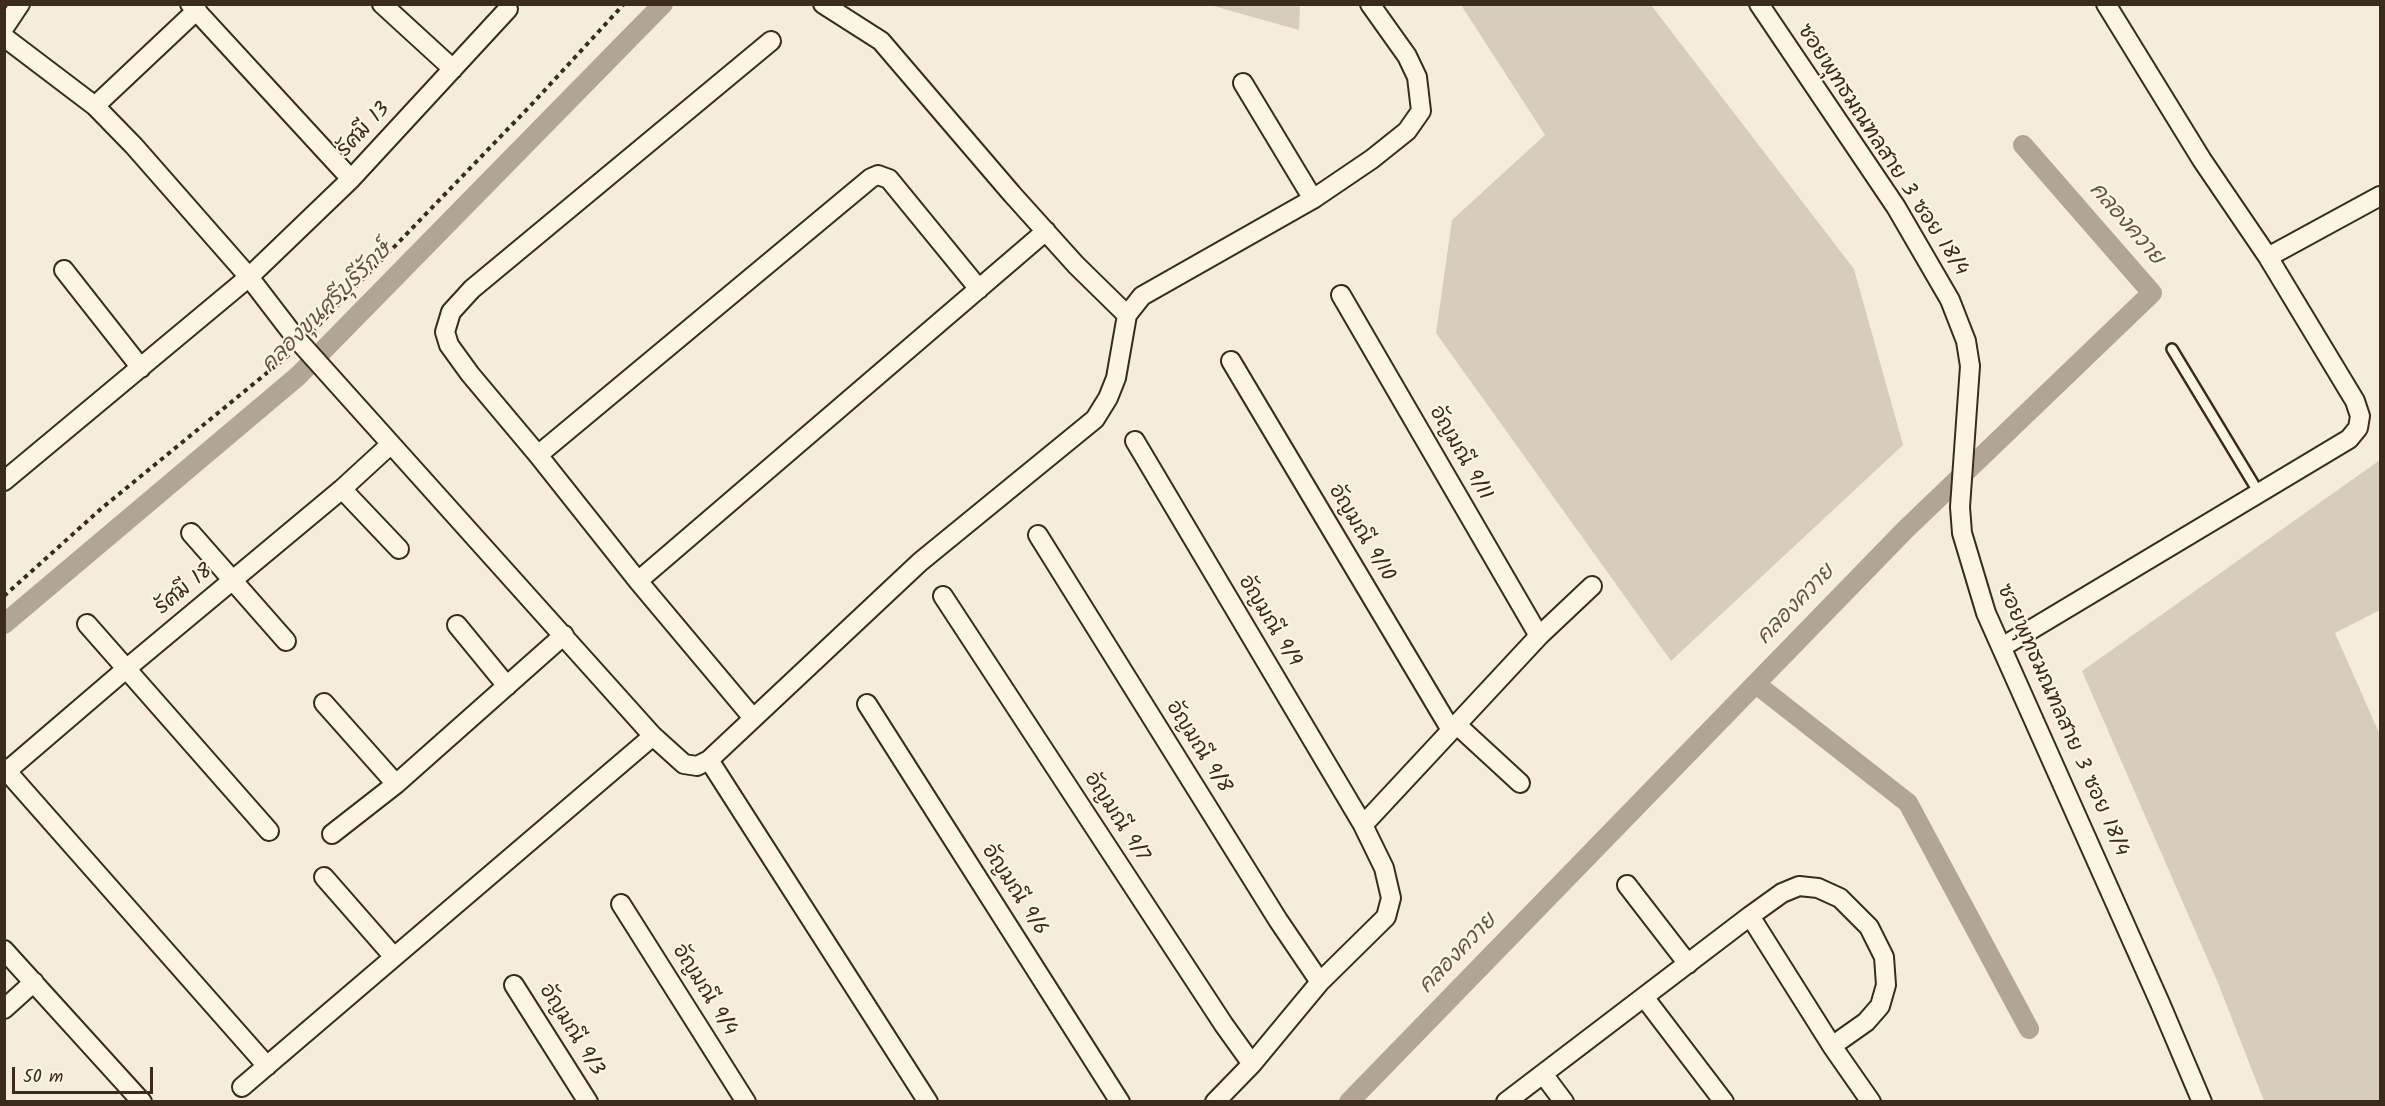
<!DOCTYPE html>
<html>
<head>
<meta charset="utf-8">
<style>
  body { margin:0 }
  #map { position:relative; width:2385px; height:1106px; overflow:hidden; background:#f4eddd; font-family:Kalam,sans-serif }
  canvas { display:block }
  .frame { position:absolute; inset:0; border:6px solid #3b2a1e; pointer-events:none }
  .scale { position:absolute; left:12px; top:1067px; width:141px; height:27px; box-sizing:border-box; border:3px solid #3b2a1e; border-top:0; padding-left:8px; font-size:18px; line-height:21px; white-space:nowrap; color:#3b2a1e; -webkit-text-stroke:4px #fcf5e5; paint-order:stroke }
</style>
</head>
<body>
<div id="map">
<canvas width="2385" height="1106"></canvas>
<div class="frame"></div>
<div class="scale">50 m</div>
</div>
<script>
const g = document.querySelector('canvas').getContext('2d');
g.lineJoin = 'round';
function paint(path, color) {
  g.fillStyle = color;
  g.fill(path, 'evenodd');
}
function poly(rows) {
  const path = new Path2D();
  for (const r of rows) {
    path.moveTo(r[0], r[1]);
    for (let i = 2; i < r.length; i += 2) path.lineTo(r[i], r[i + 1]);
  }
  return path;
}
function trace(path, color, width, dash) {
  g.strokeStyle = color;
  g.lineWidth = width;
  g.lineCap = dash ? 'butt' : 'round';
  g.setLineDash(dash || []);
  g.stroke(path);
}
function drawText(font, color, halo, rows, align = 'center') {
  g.font = font + ' Kalam,"Playpen Sans Thai",sans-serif';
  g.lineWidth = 4.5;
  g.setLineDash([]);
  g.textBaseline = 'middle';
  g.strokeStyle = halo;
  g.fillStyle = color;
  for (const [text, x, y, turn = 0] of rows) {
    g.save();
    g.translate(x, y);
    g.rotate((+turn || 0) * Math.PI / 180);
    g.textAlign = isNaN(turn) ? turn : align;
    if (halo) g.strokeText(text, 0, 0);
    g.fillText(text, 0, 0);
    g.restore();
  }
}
paint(poly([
  [1210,5,1300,5,1299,30],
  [1461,5,1651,5,1854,269,1903,445,1671,661,1436,333,1452,220,1545,135],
  [2380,460,2380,610,2335,633,2380,735,2380,1101,2264,1101,2218,983,2082,671]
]), '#d6cdbd');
trace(poly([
  [4,624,298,376,663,4],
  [1756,684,1908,803,2029,1029],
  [1349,1102,1905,530,2152,293,2023,145]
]), '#b0a596', 20);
const lane = poly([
  [2172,349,2259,493]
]);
const street = poly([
  [190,4,351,179],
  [382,4,453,69],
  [823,4,881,41,1012,194,1076,265,1127,315],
  [1759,4,1896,207,1950,300,1966,341,1970,366,1960,507,1962,533,1986,613,2160,1003,2202,1102],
  [4,28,20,4],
  [4,37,95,106,134,146,249,277,295,337,653,736,684,764,697,766,709,760,920,562,1095,419,1108,398,1116,378,1127,315,1142,296,1313,199,1372,159,1407,131,1421,111,1417,77,1407,56,1370,4],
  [1243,83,1313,199],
  [95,106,197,10],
  [2268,257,2380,196],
  [64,270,141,368],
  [1341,295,1539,636],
  [1231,361,1451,730],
  [1135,441,1363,825],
  [538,455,871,178,878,175,889,179,979,289],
  [4,481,249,277,351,179,508,9],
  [342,489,399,549],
  [191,533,286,641],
  [1038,535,1278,920,1320,982],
  [638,581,1046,231],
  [943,596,1224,1025,1252,1064],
  [87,624,269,831],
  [457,625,507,686],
  [2002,647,2349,439,2358,428,2360,416,2355,401,2268,257,2202,160,2106,4],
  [324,703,396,784],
  [867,704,1120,1102],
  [753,718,638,581,538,455,470,374,449,345,445,332,451,312,472,289,771,41],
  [1457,725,1520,783],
  [709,760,928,1102],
  [4,768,267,1066],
  [7,771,126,669,342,489,391,444],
  [332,834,396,784,564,635],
  [324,877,394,957],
  [1627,885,1688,964],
  [621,904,746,1102],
  [1750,916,1832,1046,1871,1102],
  [4,950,142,1102],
  [514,985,588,1102],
  [1644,997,1724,1102],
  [4,1009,34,982],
  [1543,1074,1564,1102],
  [242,1087,653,736],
  [1215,1102,1252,1064,1320,982,1386,917,1391,898,1384,868,1363,825,1539,636,1592,586],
  [1506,1102,1750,916,1782,893,1799,886,1818,888,1840,898,1869,927,1884,957,1886,985,1880,1006,1866,1022,1832,1046]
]);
trace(lane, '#3b2a1e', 14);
trace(street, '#3b2a1e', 22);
trace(poly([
  [312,332,532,104,624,4],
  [4,596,102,508,290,354]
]), '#3b2a1e', 4, [4.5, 4.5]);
trace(lane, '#fcf5e5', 9);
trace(street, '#fcf5e5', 18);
drawText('21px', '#3b2a1e', '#fcf5e5', [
  ["รัศมี 13",365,131,-47],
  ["ซอยพุทธมณฑลสาย 3 ซอย 18/4",1881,151,57],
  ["อัญมณี 9/11",1459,454,60],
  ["อัญมณี 9/10",1360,534,59],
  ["รัศมี 18",185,591,-39],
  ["อัญมณี 9/9",1268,622,59],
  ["ซอยพุทธมณฑลสาย 3 ซอย 18/4",2061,721,66],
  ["อัญมณี 9/8",1197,748,58],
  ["อัญมณี 9/7",1115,818,57],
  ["อัญมณี 9/6",1013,891,57],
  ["อัญมณี 9/4",703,991,58],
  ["อัญมณี 9/3",570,1031,58]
]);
drawText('italic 22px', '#645548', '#fcf5e5', [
  ["คลองควาย",2125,225,49],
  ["คลองขุนศรีบุรีรักษ์",328,309,-45],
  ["คลองควาย",1797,606,-46],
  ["คลองควาย",1459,955,-46]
]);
</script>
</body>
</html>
